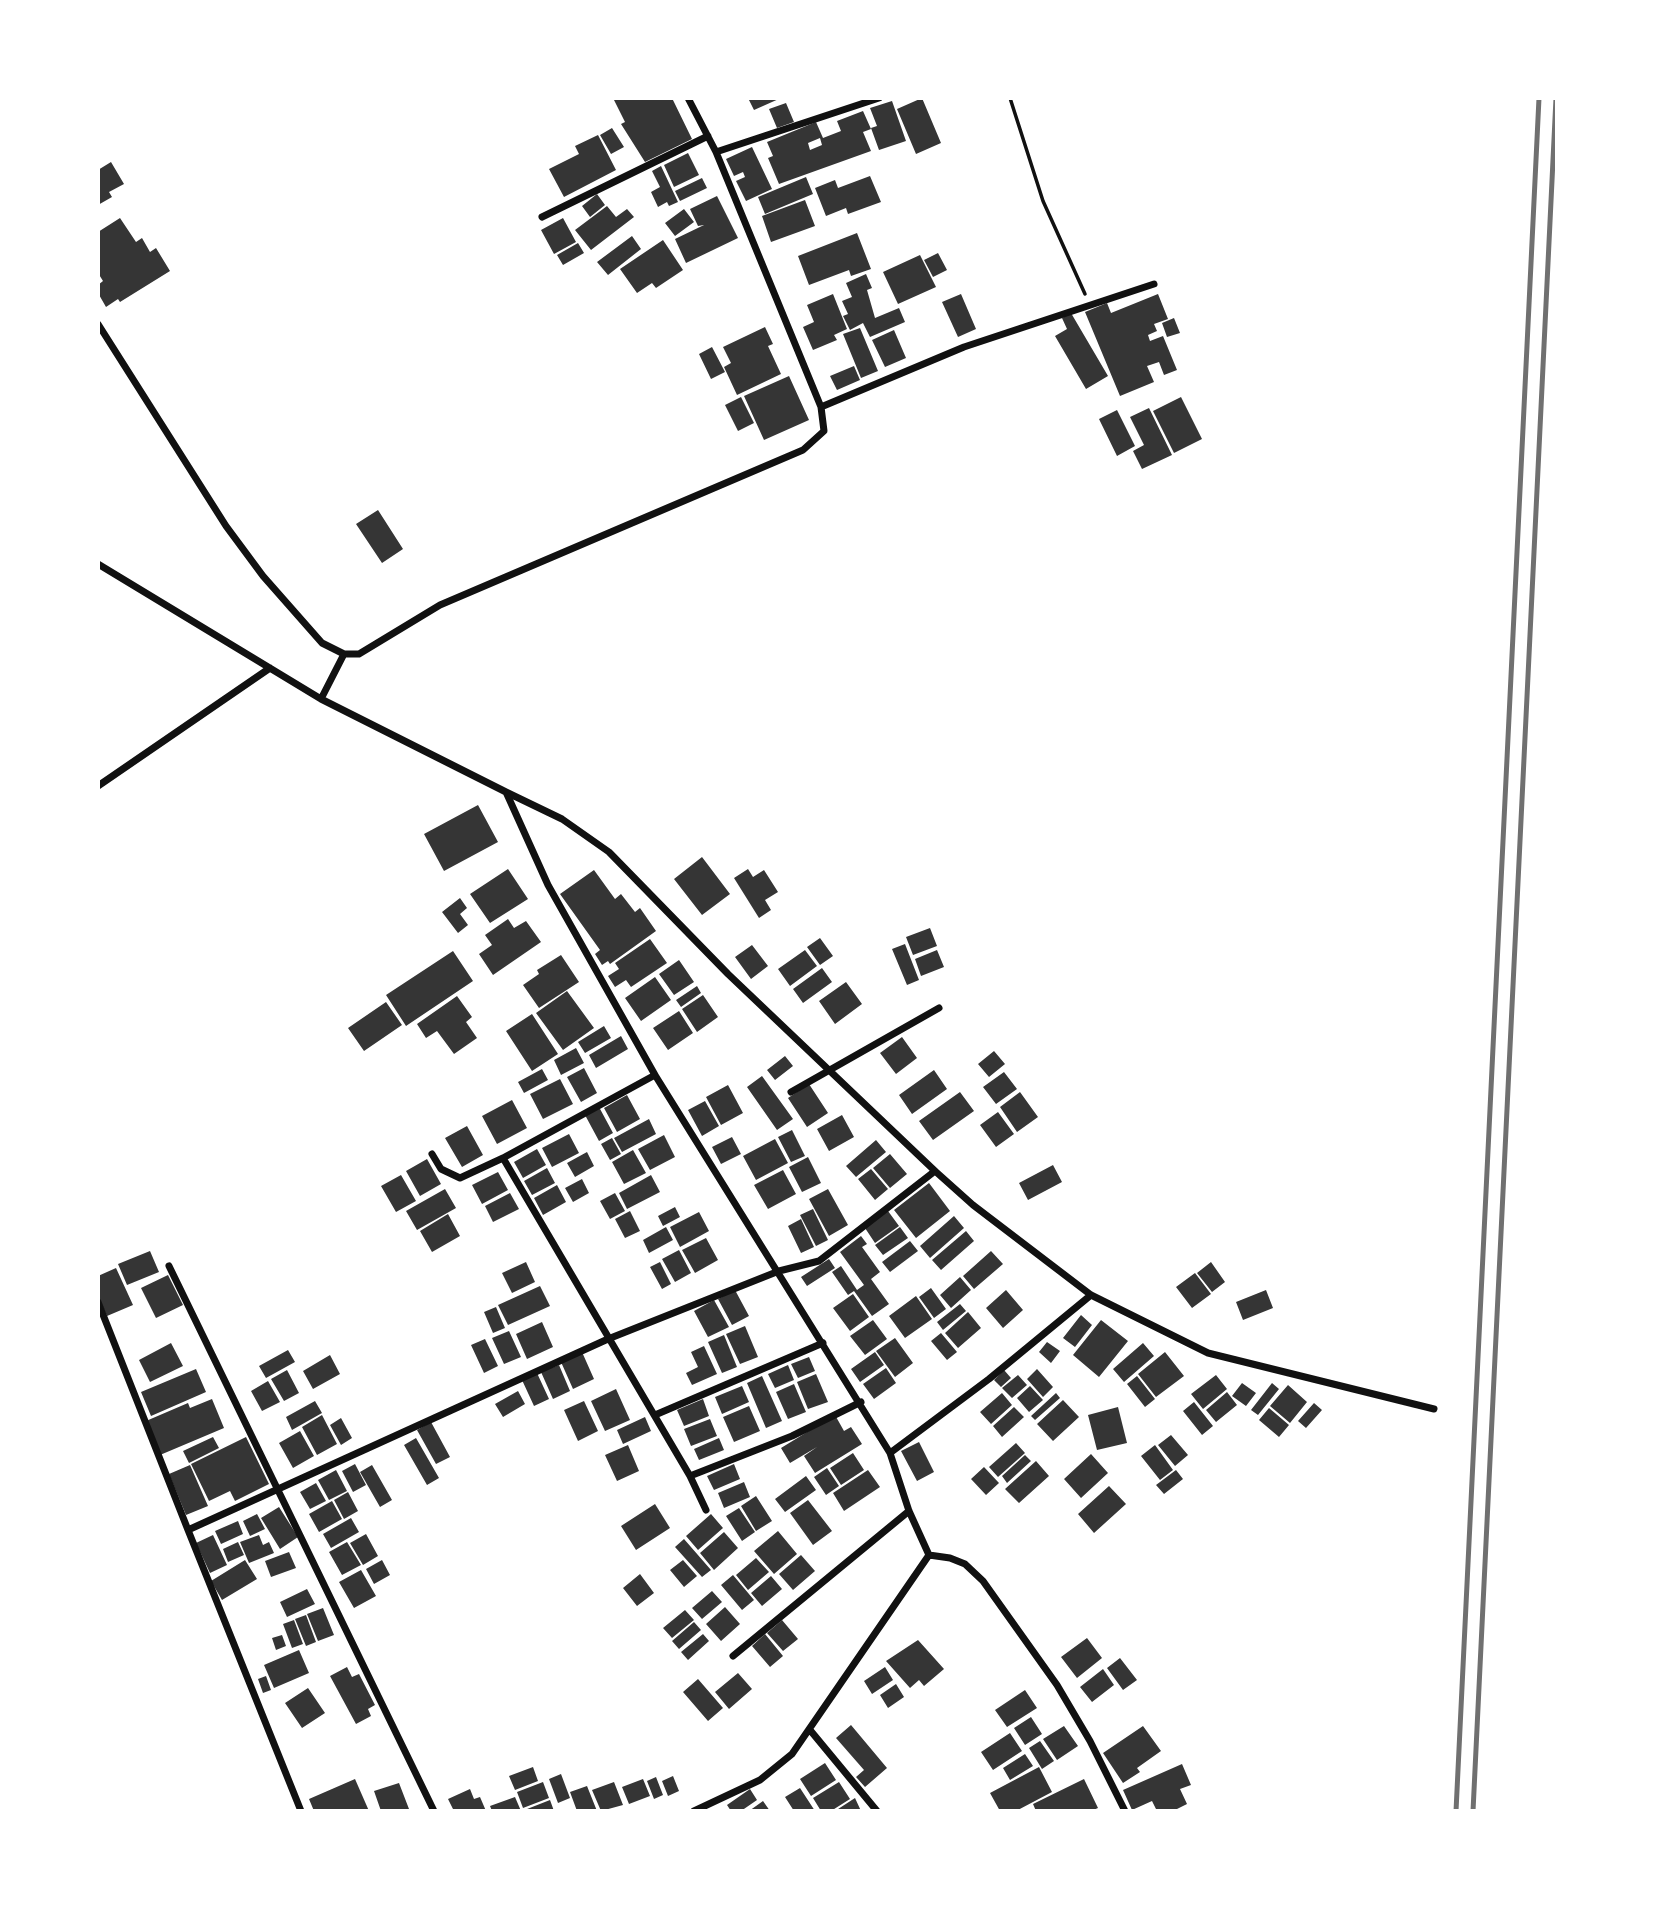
<!DOCTYPE html>
<html>
<head>
<meta charset="utf-8">
<style>
  body { margin:0 }
  #map { position:relative; width:1655px; height:1909px; overflow:hidden; background:#fff; font-family:Helvetica,sans-serif }
  canvas { display:block }
  .frame { position:absolute; inset:0; border:100px solid #fff; pointer-events:none }
</style>
</head>
<body>
<div id="map">
<canvas width="1655" height="1909"></canvas>
<div class="frame"></div>
</div>
<script>
const g = document.querySelector('canvas').getContext('2d');
g.lineJoin = 'round';
function paint(path, color) {
  g.fillStyle = color;
  g.fill(path, 'evenodd');
}
function poly(rows) {
  const path = new Path2D();
  for (const r of rows) {
    path.moveTo(r[0], r[1]);
    for (let i = 2; i < r.length; i += 2) path.lineTo(r[i], r[i + 1]);
  }
  return path;
}
function trace(path, color, width, dash) {
  g.strokeStyle = color;
  g.lineWidth = width;
  g.lineCap = dash ? 'butt' : 'round';
  g.setLineDash(dash || []);
  g.stroke(path);
}
paint(poly([
  [613,98,672,98,692,139,645,162,621,124,625,122],
  [748,98,781,98,754,110],
  [922,98,941,143,916,154,897,109],
  [892,101,906,141,879,150,871,128,877,126,870,108],
  [786,103,794,122,777,128,769,109],
  [863,111,871,129,863,132,871,151,779,184,768,158,773,156,767,142,816,122,823,138,841,131,837,121],
  [820,138,822,145,810,150,808,143],
  [612,128,624,147,611,154,600,135],
  [598,135,616,170,564,197,549,169,579,154,575,146],
  [752,147,772,189,746,201,736,181,745,177,743,172,734,176,726,159],
  [688,153,699,175,674,187,664,165],
  [111,162,124,184,109,192,112,197,98,205,98,170],
  [661,166,678,202,669,206,667,202,658,207,651,192,660,187,652,171],
  [870,176,881,202,848,214,846,208,826,216,815,188,835,180,838,188],
  [806,177,813,194,765,214,758,197],
  [702,178,707,188,680,201,675,191],
  [597,194,605,205,590,217,582,206],
  [717,196,738,238,686,263,675,239,704,225,698,226,690,209],
  [805,200,815,226,771,242,762,216],
  [607,206,616,217,627,209,634,217,591,250,575,230],
  [684,209,694,222,675,236,665,223],
  [120,218,136,242,142,238,150,252,156,248,170,271,120,302,118,299,106,307,98,293,98,285,103,281,98,273,98,232],
  [563,218,576,242,554,254,541,230],
  [857,233,871,269,851,276,849,270,809,285,798,256],
  [632,236,641,249,608,275,597,262],
  [663,240,683,270,656,288,652,283,637,293,620,269],
  [578,243,584,253,563,265,557,255],
  [938,253,947,270,933,277,924,260],
  [920,255,936,287,898,304,883,272],
  [866,274,872,288,867,290,875,318,899,308,905,322,870,337,863,323,850,330,843,316,848,314,842,301,852,297,846,283],
  [833,294,847,329,834,335,837,340,813,350,803,327,814,322,807,305],
  [961,294,976,329,958,337,942,302],
  [1158,294,1168,319,1154,324,1157,331,1148,335,1150,341,1163,336,1177,370,1164,375,1159,362,1147,366,1154,382,1120,396,1085,312,1107,303,1111,313],
  [1071,313,1108,376,1086,389,1055,336,1067,329,1062,318],
  [1174,318,1180,333,1167,337,1162,323],
  [765,327,773,344,768,346,781,374,737,395,724,367,731,363,723,347],
  [860,328,878,371,861,378,843,334],
  [894,330,906,358,885,367,872,340],
  [712,347,725,372,711,379,699,354],
  [854,366,860,380,837,390,830,376],
  [789,376,809,420,764,440,744,396],
  [741,397,754,423,738,431,725,405],
  [1181,397,1202,439,1174,453,1153,411],
  [1149,408,1172,455,1142,469,1133,451,1144,445,1130,417],
  [1117,410,1135,446,1117,456,1099,419],
  [378,510,403,549,382,563,356,524],
  [478,805,498,842,444,871,424,834],
  [702,857,730,894,702,915,674,879],
  [508,869,528,899,490,923,470,894],
  [748,869,753,877,764,870,778,892,765,900,771,910,759,918,734,878],
  [594,870,615,899,621,894,635,912,640,908,656,931,610,964,608,961,602,965,595,954,600,950,560,894],
  [460,898,467,908,460,914,468,925,458,933,442,912],
  [508,919,514,928,526,921,541,942,493,975,479,954,492,945,485,935],
  [930,928,937,946,913,955,906,937],
  [820,938,833,956,820,965,807,947],
  [650,939,667,963,631,987,626,980,615,987,608,976,619,969,615,963],
  [905,944,919,980,907,985,892,949],
  [752,945,768,966,751,979,735,957],
  [805,950,817,966,790,986,778,969],
  [937,950,944,967,921,976,915,959],
  [453,951,473,981,406,1026,386,995],
  [561,955,579,982,539,1008,523,985,539,974,537,970],
  [679,960,694,982,674,995,659,974],
  [822,968,832,982,803,1003,793,989],
  [655,977,671,1000,641,1021,625,998],
  [846,982,862,1004,835,1024,819,1001],
  [697,986,701,993,681,1007,676,1000],
  [567,991,594,1028,563,1050,536,1013],
  [703,995,718,1017,697,1032,682,1009],
  [457,996,472,1017,466,1022,477,1038,454,1054,437,1031,426,1038,417,1024],
  [386,1002,402,1025,364,1051,348,1028],
  [679,1011,693,1033,668,1050,653,1028],
  [532,1014,558,1054,532,1071,506,1031],
  [604,1026,611,1038,585,1053,578,1042],
  [621,1036,628,1049,596,1068,589,1055],
  [902,1037,917,1058,896,1074,880,1053],
  [576,1048,584,1063,561,1075,554,1060],
  [994,1051,1005,1064,989,1077,978,1064],
  [785,1056,793,1066,775,1080,767,1070],
  [584,1068,597,1093,581,1102,567,1077],
  [542,1069,548,1080,524,1093,518,1082],
  [934,1070,947,1089,912,1114,899,1095],
  [1004,1072,1017,1089,996,1104,983,1087],
  [762,1076,793,1119,777,1130,747,1087],
  [560,1079,573,1104,543,1119,530,1094],
  [809,1084,828,1113,807,1127,788,1098],
  [728,1085,743,1113,721,1125,706,1097],
  [960,1092,974,1111,933,1140,919,1121],
  [1020,1092,1038,1117,1017,1132,1000,1107],
  [627,1095,640,1119,617,1132,604,1108],
  [512,1100,527,1128,497,1144,482,1116],
  [705,1101,719,1126,702,1136,688,1110],
  [599,1107,613,1133,599,1141,585,1115],
  [998,1112,1014,1134,996,1147,980,1125],
  [842,1115,854,1137,829,1151,817,1129],
  [649,1119,656,1134,622,1152,614,1138],
  [467,1126,483,1155,462,1167,445,1138],
  [792,1130,805,1156,791,1162,778,1137],
  [569,1134,579,1153,552,1167,542,1148],
  [664,1135,675,1157,650,1170,638,1149],
  [732,1137,741,1154,721,1164,712,1147],
  [612,1138,621,1154,610,1160,601,1144],
  [775,1139,788,1163,756,1180,743,1156],
  [876,1140,886,1152,856,1177,846,1166],
  [537,1149,546,1165,523,1178,514,1162],
  [633,1150,646,1173,624,1184,612,1162],
  [587,1152,594,1166,575,1177,567,1163],
  [890,1154,907,1174,890,1188,873,1168],
  [808,1157,821,1183,802,1192,789,1167],
  [427,1159,441,1184,420,1196,406,1171],
  [1053,1165,1062,1182,1028,1200,1019,1183],
  [547,1168,555,1183,532,1195,524,1181],
  [871,1169,888,1189,875,1200,858,1179],
  [783,1170,796,1194,768,1209,754,1185],
  [498,1172,508,1190,482,1204,472,1185],
  [401,1175,416,1201,396,1212,381,1186],
  [651,1175,660,1192,627,1209,619,1193],
  [582,1179,589,1193,573,1202,565,1188],
  [929,1183,950,1211,916,1238,894,1210],
  [557,1185,566,1202,543,1215,534,1198],
  [445,1189,456,1208,417,1230,406,1211],
  [828,1189,848,1225,829,1236,809,1199],
  [510,1193,519,1209,493,1222,485,1206],
  [615,1193,625,1211,610,1219,600,1201],
  [675,1207,680,1217,663,1226,658,1216],
  [813,1209,828,1240,816,1246,800,1215],
  [630,1211,640,1231,625,1238,615,1219],
  [888,1211,899,1226,875,1243,865,1228],
  [699,1212,709,1231,680,1247,670,1227],
  [448,1214,460,1236,432,1252,420,1231],
  [954,1216,964,1228,930,1258,920,1246],
  [801,1219,814,1247,801,1253,788,1226],
  [666,1227,673,1240,649,1253,643,1240],
  [900,1227,908,1238,883,1255,875,1245],
  [966,1231,974,1241,941,1270,932,1260],
  [861,1236,867,1244,862,1247,880,1272,871,1279,889,1304,872,1316,854,1291,848,1295,832,1272,841,1266,857,1290,864,1285,840,1252],
  [706,1238,718,1260,695,1273,682,1250],
  [910,1241,918,1251,890,1272,882,1262],
  [679,1250,691,1273,675,1282,662,1259],
  [150,1251,159,1272,127,1285,118,1264],
  [991,1251,1003,1264,974,1289,963,1276],
  [829,1259,835,1268,807,1286,801,1277],
  [526,1262,535,1282,512,1293,502,1273],
  [660,1262,671,1284,662,1289,650,1267],
  [1211,1262,1225,1282,1212,1292,1197,1273],
  [116,1268,133,1305,107,1316,98,1296,98,1276],
  [1195,1273,1211,1294,1192,1308,1176,1287],
  [168,1275,183,1305,156,1318,141,1288],
  [960,1277,971,1290,951,1308,940,1295],
  [540,1286,550,1306,508,1325,498,1305],
  [931,1288,946,1309,934,1318,919,1297],
  [735,1290,749,1316,732,1325,718,1299],
  [1006,1290,1023,1310,1003,1328,986,1308],
  [1266,1290,1273,1308,1243,1320,1236,1302],
  [853,1294,869,1317,850,1331,833,1308],
  [916,1296,932,1319,905,1338,889,1316],
  [714,1300,729,1327,708,1337,694,1311],
  [960,1304,966,1311,943,1330,937,1322],
  [496,1307,505,1328,493,1333,484,1312],
  [968,1312,981,1328,958,1348,945,1333],
  [1081,1315,1092,1325,1075,1347,1063,1338],
  [873,1320,887,1339,865,1355,850,1336],
  [1101,1320,1128,1341,1099,1377,1073,1355],
  [542,1322,553,1347,527,1359,516,1334],
  [745,1326,758,1357,740,1364,726,1334],
  [509,1331,521,1357,504,1364,492,1338],
  [941,1333,957,1352,947,1360,931,1341],
  [724,1335,737,1367,722,1373,708,1342],
  [895,1338,913,1363,895,1377,876,1351],
  [485,1339,498,1366,484,1373,471,1345],
  [1047,1342,1060,1351,1051,1363,1039,1352],
  [171,1343,183,1366,150,1382,139,1360],
  [1143,1343,1154,1356,1124,1382,1113,1369],
  [704,1346,717,1374,692,1385,686,1373,698,1367,691,1352],
  [288,1350,295,1362,266,1378,259,1366],
  [582,1352,594,1379,573,1389,561,1362],
  [875,1352,884,1365,860,1382,851,1369],
  [1165,1352,1184,1376,1156,1397,1138,1374],
  [330,1355,340,1374,313,1389,303,1371],
  [809,1357,815,1371,798,1378,791,1364],
  [559,1365,570,1391,553,1399,541,1372],
  [788,1365,794,1380,775,1388,768,1374],
  [886,1368,896,1383,874,1399,863,1384],
  [196,1369,206,1392,151,1416,141,1392],
  [1037,1369,1053,1387,1043,1397,1027,1379],
  [287,1370,299,1393,284,1401,271,1379],
  [1004,1370,1011,1378,1001,1387,994,1380],
  [537,1373,549,1399,534,1406,522,1380],
  [816,1374,828,1402,808,1409,797,1382],
  [1018,1375,1027,1385,1012,1398,1002,1388],
  [1216,1375,1227,1389,1203,1409,1191,1394],
  [762,1376,782,1421,766,1428,747,1383],
  [1137,1376,1155,1399,1145,1407,1127,1384],
  [268,1381,280,1402,262,1411,251,1391],
  [1242,1383,1256,1393,1246,1406,1232,1396],
  [1272,1383,1279,1389,1258,1415,1251,1410],
  [794,1384,806,1412,788,1419,776,1392],
  [1288,1385,1307,1402,1290,1423,1270,1406],
  [742,1386,749,1402,722,1414,715,1397],
  [1030,1386,1043,1400,1029,1412,1017,1398],
  [616,1389,630,1420,605,1431,591,1401],
  [518,1391,525,1404,503,1417,495,1404],
  [1227,1392,1237,1405,1216,1422,1206,1410],
  [1002,1393,1012,1405,991,1424,980,1412],
  [1056,1393,1060,1398,1035,1420,1031,1416],
  [212,1399,224,1428,160,1455,146,1421,188,1403,190,1408],
  [703,1399,709,1416,684,1426,677,1410],
  [1063,1400,1079,1417,1053,1441,1037,1424],
  [315,1401,322,1413,292,1430,286,1417],
  [584,1401,598,1431,578,1441,564,1410],
  [1194,1402,1213,1426,1202,1435,1183,1411],
  [1314,1403,1322,1410,1306,1428,1298,1421],
  [749,1406,760,1431,734,1442,723,1417],
  [1014,1407,1024,1417,1002,1437,993,1426],
  [1118,1407,1127,1443,1097,1450,1088,1415],
  [1269,1408,1289,1425,1279,1437,1259,1420],
  [322,1415,337,1444,317,1455,302,1427],
  [835,1415,844,1431,851,1427,862,1444,815,1473,804,1456,817,1447,790,1463,781,1448],
  [645,1417,651,1431,623,1444,617,1430],
  [341,1418,352,1438,341,1445,330,1425],
  [710,1419,717,1436,691,1446,684,1429],
  [431,1422,450,1457,436,1464,417,1430],
  [300,1431,314,1456,293,1468,279,1443],
  [1171,1435,1188,1455,1175,1466,1158,1445],
  [213,1437,219,1448,189,1463,183,1451],
  [246,1437,269,1484,235,1501,230,1491,209,1501,191,1464],
  [416,1438,439,1478,427,1485,404,1445],
  [719,1438,724,1450,699,1460,694,1449],
  [919,1442,934,1472,917,1481,901,1451],
  [1016,1443,1025,1453,998,1477,989,1467],
  [628,1445,639,1471,617,1481,605,1455],
  [1155,1445,1173,1470,1160,1480,1141,1456],
  [853,1453,864,1470,841,1485,830,1468],
  [1091,1454,1108,1473,1081,1498,1064,1479],
  [1025,1455,1031,1461,1007,1483,1002,1476],
  [1036,1461,1049,1476,1019,1503,1005,1489],
  [355,1464,366,1485,353,1492,342,1471],
  [734,1464,740,1479,714,1490,707,1476],
  [190,1465,208,1506,186,1515,169,1474],
  [372,1465,392,1500,380,1507,360,1472],
  [984,1467,999,1483,986,1495,971,1479],
  [827,1468,839,1486,826,1495,814,1477],
  [336,1470,347,1491,329,1500,318,1480],
  [868,1470,880,1487,844,1511,833,1493],
  [1176,1470,1183,1479,1164,1494,1156,1485],
  [806,1476,816,1490,785,1512,775,1499],
  [744,1482,750,1497,724,1508,718,1493],
  [316,1483,326,1501,310,1509,300,1492],
  [1109,1486,1126,1504,1094,1533,1078,1514],
  [348,1492,358,1511,344,1519,334,1500],
  [756,1496,772,1521,756,1531,741,1506],
  [808,1500,832,1531,813,1545,790,1513],
  [332,1501,342,1519,319,1532,309,1514],
  [655,1504,670,1528,636,1550,621,1526],
  [279,1507,298,1537,280,1549,261,1518],
  [739,1508,755,1532,742,1541,726,1516],
  [257,1514,265,1529,250,1536,243,1521],
  [711,1514,723,1528,698,1550,686,1536],
  [351,1518,359,1532,331,1548,323,1534],
  [238,1521,243,1534,221,1544,215,1531],
  [778,1531,797,1554,774,1574,754,1551],
  [724,1532,738,1548,714,1570,700,1553],
  [366,1534,378,1556,363,1565,350,1543],
  [213,1535,227,1565,210,1573,196,1543],
  [259,1535,263,1545,269,1542,274,1553,249,1563,240,1542],
  [684,1539,711,1570,702,1577,675,1547],
  [238,1542,244,1555,228,1562,223,1549],
  [347,1542,361,1565,342,1575,329,1552],
  [289,1552,296,1568,271,1577,265,1561],
  [801,1555,815,1571,793,1590,779,1574],
  [756,1558,769,1572,748,1590,736,1575],
  [245,1560,257,1579,222,1600,211,1581],
  [382,1560,390,1575,374,1584,366,1569],
  [683,1560,697,1576,684,1587,670,1570],
  [361,1570,376,1596,354,1608,339,1582],
  [640,1574,654,1593,637,1606,623,1588],
  [733,1575,754,1600,742,1610,721,1585],
  [771,1576,782,1589,762,1606,751,1593],
  [307,1589,315,1604,287,1617,280,1602],
  [712,1591,722,1602,702,1619,692,1608],
  [725,1607,740,1624,721,1641,706,1624],
  [323,1608,334,1635,318,1641,307,1614],
  [685,1610,694,1620,672,1638,663,1628],
  [306,1615,316,1642,306,1646,295,1619],
  [294,1620,303,1644,292,1648,283,1624],
  [782,1620,798,1639,783,1651,767,1633],
  [694,1622,701,1630,679,1649,672,1641],
  [703,1634,709,1641,688,1660,681,1652],
  [765,1634,783,1656,770,1667,752,1646],
  [282,1635,286,1646,276,1650,272,1638],
  [1087,1638,1102,1658,1077,1678,1061,1657],
  [918,1640,944,1669,924,1686,919,1680,910,1688,886,1661],
  [299,1650,309,1673,274,1688,264,1665],
  [1120,1658,1137,1680,1123,1690,1107,1668],
  [347,1667,352,1677,359,1674,375,1705,368,1709,371,1716,356,1724,330,1676],
  [885,1667,893,1680,872,1694,864,1681],
  [1103,1669,1114,1685,1092,1702,1080,1687],
  [738,1673,752,1689,729,1709,715,1692],
  [266,1676,271,1690,263,1693,258,1679],
  [698,1679,723,1708,708,1721,683,1692],
  [896,1684,904,1697,888,1708,880,1695],
  [308,1688,325,1713,302,1728,285,1703],
  [1025,1690,1037,1708,1007,1727,995,1710],
  [1031,1717,1042,1734,1025,1745,1014,1728],
  [851,1725,887,1768,865,1787,856,1777,864,1770,836,1738],
  [1064,1726,1078,1746,1057,1760,1043,1739],
  [1143,1726,1161,1751,1137,1768,1140,1772,1123,1783,1103,1753],
  [1010,1733,1022,1751,993,1770,981,1752],
  [1040,1741,1054,1761,1042,1769,1029,1748],
  [1025,1754,1033,1766,1010,1780,1003,1768],
  [825,1763,836,1780,811,1796,800,1779],
  [1182,1764,1191,1785,1180,1789,1187,1804,1173,1811,1157,1811,1152,1801,1132,1810,1123,1790],
  [533,1767,538,1781,515,1790,509,1776],
  [1039,1767,1052,1792,1016,1811,1000,1811,990,1793],
  [561,1774,570,1798,558,1803,549,1779],
  [673,1776,679,1791,668,1796,662,1781],
  [656,1777,663,1795,654,1799,647,1781],
  [355,1779,369,1811,314,1811,309,1799],
  [643,1779,650,1796,629,1804,622,1787],
  [1084,1779,1098,1808,1091,1811,1036,1811,1033,1804],
  [543,1782,549,1798,523,1808,517,1792],
  [614,1782,623,1805,601,1811,592,1790],
  [839,1782,850,1799,831,1811,821,1811,813,1798],
  [399,1783,409,1809,381,1811,374,1791],
  [587,1786,597,1811,577,1811,570,1792],
  [800,1788,815,1811,794,1811,785,1797],
  [470,1789,474,1799,480,1797,486,1811,454,1811,448,1799],
  [750,1789,757,1800,741,1811,731,1811,727,1805],
  [515,1797,521,1811,492,1811,490,1806],
  [855,1798,861,1811,835,1811],
  [550,1800,554,1811,522,1811],
  [763,1801,770,1811,749,1811]
]), '#353535');
trace(poly([
  [1010,98,1043,201,1085,294]
]), '#111', 3.5);
trace(poly([
  [716,152,879,98],
  [542,217,708,136],
  [98,324,226,526,263,576,322,643,344,654,359,654,440,605,803,450,824,431,821,407,716,152,688,98],
  [821,407,964,347,1154,284],
  [98,564,321,699,506,792,548,885,655,1075,890,1453,909,1511,929,1555,792,1754,760,1780,694,1811],
  [321,699,344,654],
  [98,786,270,668],
  [506,792,562,819,609,852,728,974,935,1171,973,1205,1091,1295,1208,1353,1434,1409],
  [655,1075,503,1158,690,1476,706,1510],
  [791,1092,939,1008],
  [432,1154,441,1169,460,1178,503,1158],
  [169,1266,434,1811],
  [98,1302,188,1530],
  [655,1415,823,1343],
  [890,1453,989,1379,1091,1295],
  [690,1476,792,1436,861,1402],
  [929,1555,950,1558,965,1564,983,1581,1057,1685,1090,1741,1125,1811],
  [733,1656,909,1511],
  [810,1730,877,1811],
  [301,1811,188,1530,608,1339,779,1271,819,1261,935,1171]
]), '#111', 7);
trace(poly([
  [1456,1811,1539,98],
  [1473,1811,1556,98]
]), '#707070', 5);
</script>
</body>
</html>
